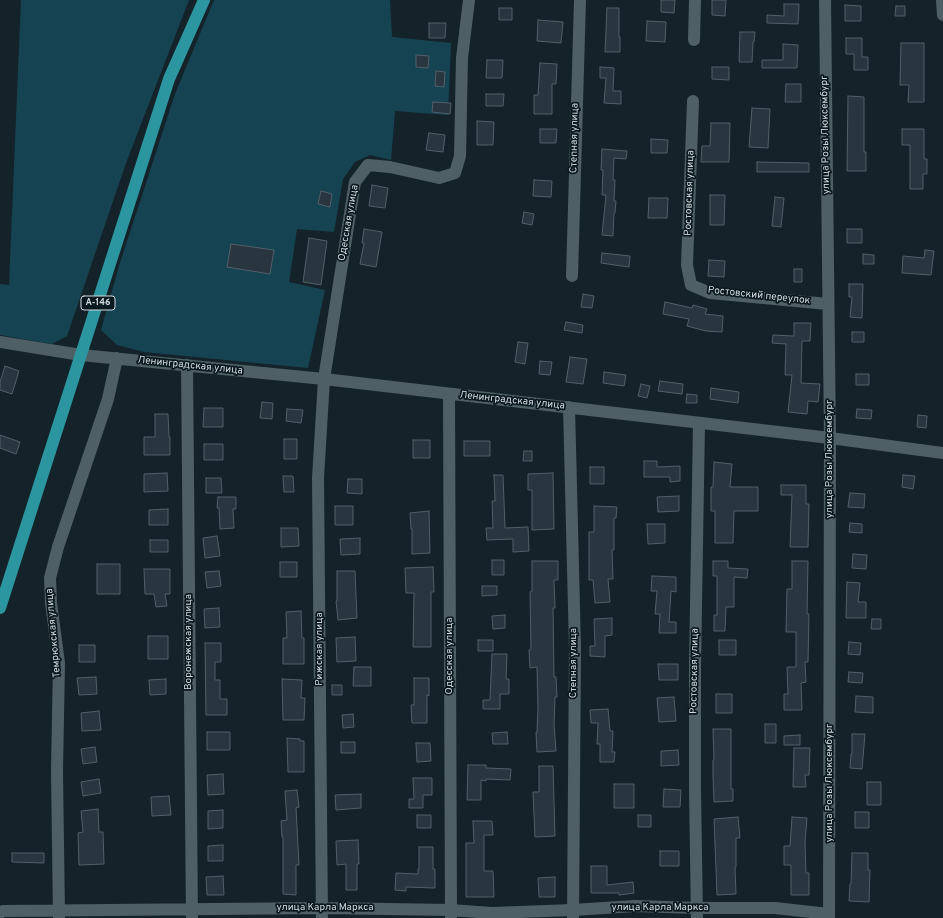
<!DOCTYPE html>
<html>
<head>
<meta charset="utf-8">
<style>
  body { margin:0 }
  canvas { display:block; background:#132329 }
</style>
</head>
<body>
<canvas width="943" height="918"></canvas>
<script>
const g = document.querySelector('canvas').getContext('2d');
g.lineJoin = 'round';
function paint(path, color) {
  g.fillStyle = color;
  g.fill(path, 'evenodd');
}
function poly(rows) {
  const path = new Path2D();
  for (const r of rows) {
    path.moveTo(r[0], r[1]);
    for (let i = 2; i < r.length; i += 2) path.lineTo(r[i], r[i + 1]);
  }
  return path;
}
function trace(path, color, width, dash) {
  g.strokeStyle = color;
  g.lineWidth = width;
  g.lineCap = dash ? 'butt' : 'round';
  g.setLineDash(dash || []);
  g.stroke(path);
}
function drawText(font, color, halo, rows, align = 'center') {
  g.font = font + ' Overpass,sans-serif';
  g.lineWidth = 3.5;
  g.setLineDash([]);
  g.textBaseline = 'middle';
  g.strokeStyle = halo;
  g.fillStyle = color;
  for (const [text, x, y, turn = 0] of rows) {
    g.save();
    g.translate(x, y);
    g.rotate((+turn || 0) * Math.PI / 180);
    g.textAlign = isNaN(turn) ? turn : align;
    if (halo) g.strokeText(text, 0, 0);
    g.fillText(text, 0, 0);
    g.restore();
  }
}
paint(poly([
  [21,0,189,0,126,163,67,336,52,344,0,335,0,284,9,285],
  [214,0,390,0,392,37,451,43,448,115,395,111,391,160,370,155,355,162,343,179,334,232,297,229,289,282,325,290,308,368,144,352,117,345,101,330,119,266,175,94]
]), '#164352');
const building = poly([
  [661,0,675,0,674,13,661,12,661,0],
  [712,0,726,0,725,16,712,15,712,0],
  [784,4,799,4,798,24,767,23,767,15,784,16,784,4],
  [845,5,861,6,861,21,845,21,845,5],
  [896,6,905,6,905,16,895,16,896,6],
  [499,8,512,8,512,20,499,20,499,8],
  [607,8,619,8,619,37,620,37,620,52,605,52,607,8],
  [538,20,563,22,561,43,537,41,538,20],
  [647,21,666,22,665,42,646,41,647,21],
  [429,23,446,23,445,38,429,38,429,23],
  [740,32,755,32,754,42,753,42,752,62,739,62,740,32],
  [846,38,862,38,862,57,868,57,868,70,854,70,854,54,846,54,846,38],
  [901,43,924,43,924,102,908,102,909,85,900,85,901,43],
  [783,44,798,45,797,68,762,68,762,60,783,60,783,44],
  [416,55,429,56,428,68,416,67,416,55],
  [487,60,503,60,502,78,486,78,487,60],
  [540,63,557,64,556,84,552,84,552,114,534,114,534,95,538,95,540,63],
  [600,67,614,68,613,91,621,91,621,104,604,103,606,78,600,78,600,67],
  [712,67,729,67,729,80,712,79,712,67],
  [436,71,445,72,444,87,435,86,436,71],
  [786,84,801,84,801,102,785,102,786,84],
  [486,94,504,94,503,106,486,106,486,94],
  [848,96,864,97,864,152,866,152,866,171,847,171,848,96],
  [433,102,451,103,450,114,432,112,433,102],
  [752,108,770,109,768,148,749,147,752,108],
  [477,121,494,122,493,145,477,145,477,121],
  [711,123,730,123,729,162,701,162,702,146,710,146,711,123],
  [540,129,557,129,556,143,540,143,540,129],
  [902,129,924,129,924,159,927,159,927,174,923,174,923,189,910,189,910,145,902,145,902,129],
  [429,133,445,135,443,152,426,150,429,133],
  [651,139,668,140,667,153,651,153,651,139],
  [602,149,627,151,626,159,614,158,613,180,615,180,614,201,616,201,615,213,614,213,613,236,602,235,606,195,602,195,603,170,601,170,602,149],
  [757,162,809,163,809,172,757,172,757,162],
  [534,180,552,181,551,197,533,196,534,180],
  [372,185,388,188,385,208,369,206,372,185],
  [321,191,332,194,330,207,318,204,321,191],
  [710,195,725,195,724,225,710,225,710,195],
  [775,197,784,198,781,227,772,226,775,197],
  [649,198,668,198,667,218,648,218,649,198],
  [524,212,534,214,532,225,522,223,524,212],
  [364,229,382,232,376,267,360,264,364,243,362,243,364,229],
  [847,229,862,229,862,243,847,243,847,229],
  [309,238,327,241,321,285,303,282,309,238],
  [231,244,274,250,270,274,227,267,231,244],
  [925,250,934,251,931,275,902,273,903,256,924,258,925,250],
  [602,253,630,256,629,267,601,263,602,253],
  [863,254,874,255,874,264,863,264,863,254],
  [709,260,725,261,724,277,708,276,709,260],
  [794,269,802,269,802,282,794,282,794,269],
  [849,284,863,284,862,318,850,317,852,297,849,297,849,284],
  [583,294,594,296,592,308,581,307,583,294],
  [665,302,692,308,693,305,707,309,705,314,723,316,722,332,706,331,687,326,689,319,663,314,665,302],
  [566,322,583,325,582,333,564,330,566,322],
  [794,323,811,323,810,341,802,341,801,383,820,384,818,402,808,401,807,414,788,412,792,375,785,375,786,344,772,343,773,335,794,336,794,323],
  [852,332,864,332,864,342,852,342,852,332],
  [518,342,528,343,525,364,515,362,518,342],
  [570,357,587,359,583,384,566,382,570,357],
  [540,361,552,362,550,375,539,374,540,361],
  [5,366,19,371,12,394,0,390,0,382,5,366],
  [604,372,626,375,624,386,603,383,604,372],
  [856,374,869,374,869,385,856,385,856,374],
  [660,381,683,384,682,394,658,391,660,381],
  [641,384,650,386,647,398,638,396,641,384],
  [711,388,739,392,738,403,710,399,711,388],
  [687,394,697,395,697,403,686,403,687,394],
  [262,402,273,403,272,419,260,418,262,402],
  [204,408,223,408,223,427,203,427,204,408],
  [287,409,303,410,301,423,286,421,287,409],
  [857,409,872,410,871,419,856,418,857,409],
  [155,414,168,414,169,437,170,437,170,455,144,455,144,437,155,437,155,414],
  [918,415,927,416,926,428,917,427,918,415],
  [0,435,20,442,16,454,0,448,0,435],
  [284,439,297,439,297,459,284,459,284,439],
  [413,440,430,440,430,458,413,458,413,440],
  [464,441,490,441,490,456,464,456,464,441],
  [204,444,223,444,223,460,204,460,204,444],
  [524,451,532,451,532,461,523,461,524,451],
  [644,461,657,461,657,467,680,466,680,481,670,482,670,477,644,477,644,461],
  [714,462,732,464,730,487,758,487,758,511,734,511,733,543,715,543,715,511,711,511,711,487,713,487,714,462],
  [590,467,604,467,604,484,590,484,590,467],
  [167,473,168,491,144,492,144,474,167,473],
  [553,473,554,529,532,530,532,490,528,490,528,474,553,473],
  [494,475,503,475,505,528,528,527,529,551,513,552,513,539,487,540,486,528,493,528,492,501,495,501,494,475],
  [903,475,915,476,913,489,902,487,903,475],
  [283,476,293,476,294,492,284,492,283,476],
  [206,478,221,478,222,493,206,493,206,478],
  [348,479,362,479,362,494,347,493,348,479],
  [781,485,806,485,806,504,809,504,808,547,790,547,792,495,781,495,781,485],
  [850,493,865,494,864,508,848,507,850,493],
  [679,496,679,511,658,512,657,497,679,496],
  [218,497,236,497,236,509,233,509,234,528,220,529,219,508,217,508,218,497],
  [335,506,353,506,353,525,335,525,335,506],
  [594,506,617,507,616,518,614,518,614,550,612,550,613,579,608,579,610,602,595,603,593,580,589,580,589,532,594,532,594,506],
  [168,509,168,525,149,525,149,510,168,509],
  [429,511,430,553,412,554,412,529,411,529,410,513,429,511],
  [850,523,862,524,862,533,849,532,850,523],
  [647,524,665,524,665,543,648,544,647,524],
  [281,528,298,528,299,546,281,547,281,528],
  [217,536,220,556,205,558,203,538,217,536],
  [360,538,360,554,341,555,340,539,360,538],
  [150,540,168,540,168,552,150,552,150,540],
  [853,554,867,555,866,569,852,568,853,554],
  [492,560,504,560,504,575,492,575,492,560],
  [532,561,558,561,558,580,554,580,555,608,553,608,554,677,556,677,557,697,555,697,554,724,556,751,537,752,536,732,537,732,538,709,537,667,530,668,529,650,531,649,530,592,532,591,532,561],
  [713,561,728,561,728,568,748,569,747,578,734,577,734,607,726,607,725,631,714,631,714,615,717,615,717,576,713,576,713,561],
  [792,561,808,561,807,614,809,614,808,662,805,662,806,682,801,683,802,710,784,710,784,694,788,694,787,667,796,667,796,632,786,632,787,589,792,589,792,561],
  [280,562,297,562,297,577,280,577,280,562],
  [97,564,120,564,120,594,97,594,97,564],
  [433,567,434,592,431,592,431,647,413,647,414,593,406,593,405,568,433,567],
  [144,569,170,569,170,594,165,594,167,606,156,607,154,594,145,594,144,569],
  [219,571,221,586,207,588,205,572,219,571],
  [337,571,355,571,357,618,338,620,336,601,337,601,337,571],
  [652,576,676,577,676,592,671,591,669,622,676,622,676,633,659,633,660,614,655,614,657,591,651,591,652,576],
  [847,582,860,583,858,602,866,602,866,618,846,618,847,582],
  [482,586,497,586,497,595,482,596,482,586],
  [219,608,220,627,205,628,204,609,219,608],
  [301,611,302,638,304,638,304,664,283,664,283,638,287,638,286,612,301,611],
  [505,615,505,628,493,629,492,616,505,615],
  [612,618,612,635,605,636,605,657,590,656,590,646,595,646,594,619,612,618],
  [872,619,881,619,881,629,871,629,872,619],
  [148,636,168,636,168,659,148,659,148,636],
  [355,637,356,661,337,662,336,638,355,637],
  [478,640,493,640,493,651,478,651,478,640],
  [719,640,736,640,736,655,719,655,719,640],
  [849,642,861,643,860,655,848,654,849,642],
  [205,643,221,643,221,662,215,662,215,680,220,680,220,699,227,699,227,715,206,715,205,643],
  [79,645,95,645,95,662,79,662,79,645],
  [492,654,507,654,506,679,509,679,509,694,500,694,500,709,483,709,483,700,490,700,492,654],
  [658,664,678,664,678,680,659,680,658,664],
  [354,667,371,667,371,686,353,686,354,667],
  [849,672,863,673,862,683,848,682,849,672],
  [96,677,97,694,79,695,77,678,96,677],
  [414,678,429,678,429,696,427,695,427,723,412,723,411,705,414,705,414,678],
  [166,679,166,694,150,695,149,680,166,679],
  [282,679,302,680,301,698,305,698,304,720,283,720,282,679],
  [332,685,342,685,342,695,332,695,332,685],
  [716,694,732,694,732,713,716,713,716,694],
  [856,696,873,697,873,713,855,712,856,696],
  [674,697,676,721,659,722,657,698,674,697],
  [608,709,610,731,613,731,612,752,615,752,614,762,600,762,600,744,597,744,598,723,591,723,590,710,608,709],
  [99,711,101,730,82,731,81,713,99,711],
  [353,714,354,727,343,728,342,715,353,714],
  [765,724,776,724,776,743,765,743,765,724],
  [713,729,731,729,731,789,733,789,733,801,714,802,713,776,713,760,714,760,713,729],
  [207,732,230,732,230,750,207,750,207,732],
  [507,732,508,744,493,744,492,733,507,732],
  [852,734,865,734,862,769,850,768,851,754,852,754,852,734],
  [800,735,800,745,784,745,784,736,800,735],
  [287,738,300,739,300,741,304,741,304,772,288,772,287,738],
  [341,742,355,742,355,753,341,753,341,742],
  [416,743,430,743,431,761,417,762,416,743],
  [95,747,97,762,83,764,81,749,95,747],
  [794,748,810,748,809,775,805,775,806,787,793,787,794,748],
  [678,750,679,765,661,766,661,751,678,750],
  [468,765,486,765,486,768,511,769,510,780,486,779,486,781,481,780,481,800,467,800,468,765],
  [539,766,553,766,555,836,535,837,533,792,539,792,539,766],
  [223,774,224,794,208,795,207,775,223,774],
  [413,778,432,778,432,795,423,795,423,808,409,808,409,799,414,799,413,778],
  [99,779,101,793,83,796,81,782,99,779],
  [867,782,881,782,881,805,867,805,867,782],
  [614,784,634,784,634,808,614,808,614,784],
  [664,789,681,790,680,807,663,807,664,789],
  [297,790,299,807,296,808,299,865,296,865,296,895,283,894,283,837,282,837,281,821,287,820,285,791,297,790],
  [361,794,361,808,336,810,335,795,361,794],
  [169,796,171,815,152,816,151,797,169,796],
  [98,809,99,832,103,832,104,864,79,865,78,833,83,832,81,811,98,809],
  [223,810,223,828,208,829,208,811,223,810],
  [855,812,869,812,869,828,855,828,855,812],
  [417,815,431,815,431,828,417,828,417,815],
  [638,815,651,815,651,827,638,827,638,815],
  [738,817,740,838,736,838,736,867,735,867,736,894,717,895,714,819,738,817],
  [792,817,807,818,805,842,806,873,809,873,809,895,791,895,791,865,784,865,784,846,790,846,792,817],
  [473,821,492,821,493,835,484,835,484,871,493,871,494,897,466,897,466,843,474,843,473,821],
  [358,840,359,864,357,864,357,890,346,890,346,864,337,865,336,841,358,840],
  [223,845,223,861,208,861,208,846,223,845],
  [419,847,433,847,433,869,435,869,435,888,406,887,406,891,395,890,396,873,418,874,418,869,419,869,419,847],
  [660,851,679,851,679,866,660,866,660,851],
  [12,853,44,853,44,863,12,862,12,853],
  [852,853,868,853,868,870,870,870,869,902,849,901,850,884,851,884,852,853],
  [591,866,607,866,607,885,633,882,634,893,619,895,619,893,591,893,591,866],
  [223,876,224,895,207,895,206,877,223,876],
  [555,877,555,897,539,897,538,878,555,877]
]);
paint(building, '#29363f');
trace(building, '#515f69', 1);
trace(poly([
  [825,0,830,438,829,918],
  [942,0,943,15],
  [694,40,695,0],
  [693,101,687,265,691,285,710,293,828,304],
  [572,276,580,0],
  [0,342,81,355,324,379,830,438,943,453],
  [187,365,192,918],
  [449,394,451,917],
  [569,407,575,648,573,918],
  [0,913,3,911,322,908,450,910,492,913,573,910,635,906,697,908,775,908,829,914],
  [59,918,57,771,59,663,51,603,50,578,58,547,108,399,117,358],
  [322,918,318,478,324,379,355,182,368,165,390,167,439,178,455,173,460,156,462,58,469,0],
  [697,918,695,790,695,666,699,423]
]), '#4e5f66', 12);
trace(poly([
  [0,608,169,79,204,0]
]), '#2c96a0', 12);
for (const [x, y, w] of [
  [98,303,34]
]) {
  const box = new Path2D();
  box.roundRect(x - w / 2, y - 7, w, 14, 3);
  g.fillStyle = '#0a191f';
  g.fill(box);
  trace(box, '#d1dbdf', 1);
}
drawText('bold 9px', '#d1dbdf', null, [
  ["А-146",98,303]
]);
drawText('10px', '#d1dbdf', '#0a191f', [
  ["улица Розы Люксембург",826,135,-91],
  ["Степная улица",575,138,-89],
  ["Ростовская улица",690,193,-88],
  ["Одесская улица",349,223,-80],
  ["Ростовский переулок",759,296,6],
  ["Ленинградская улица",190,366,6],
  ["Ленинградская улица",512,401,6],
  ["улица Розы Люксембург",830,459,-90],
  ["Темрюкская улица",54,633,-95],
  ["Воронежская улица",189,642,-90],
  ["Рижская улица",320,649,-90],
  ["Одесская улица",450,656,-90],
  ["Степная улица",574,663,-90],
  ["Ростовская улица",695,671,-89],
  ["улица Розы Люксембург",830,783,-90],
  ["улица Карла Маркса",325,908],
  ["улица Карла Маркса",660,908]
]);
</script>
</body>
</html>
